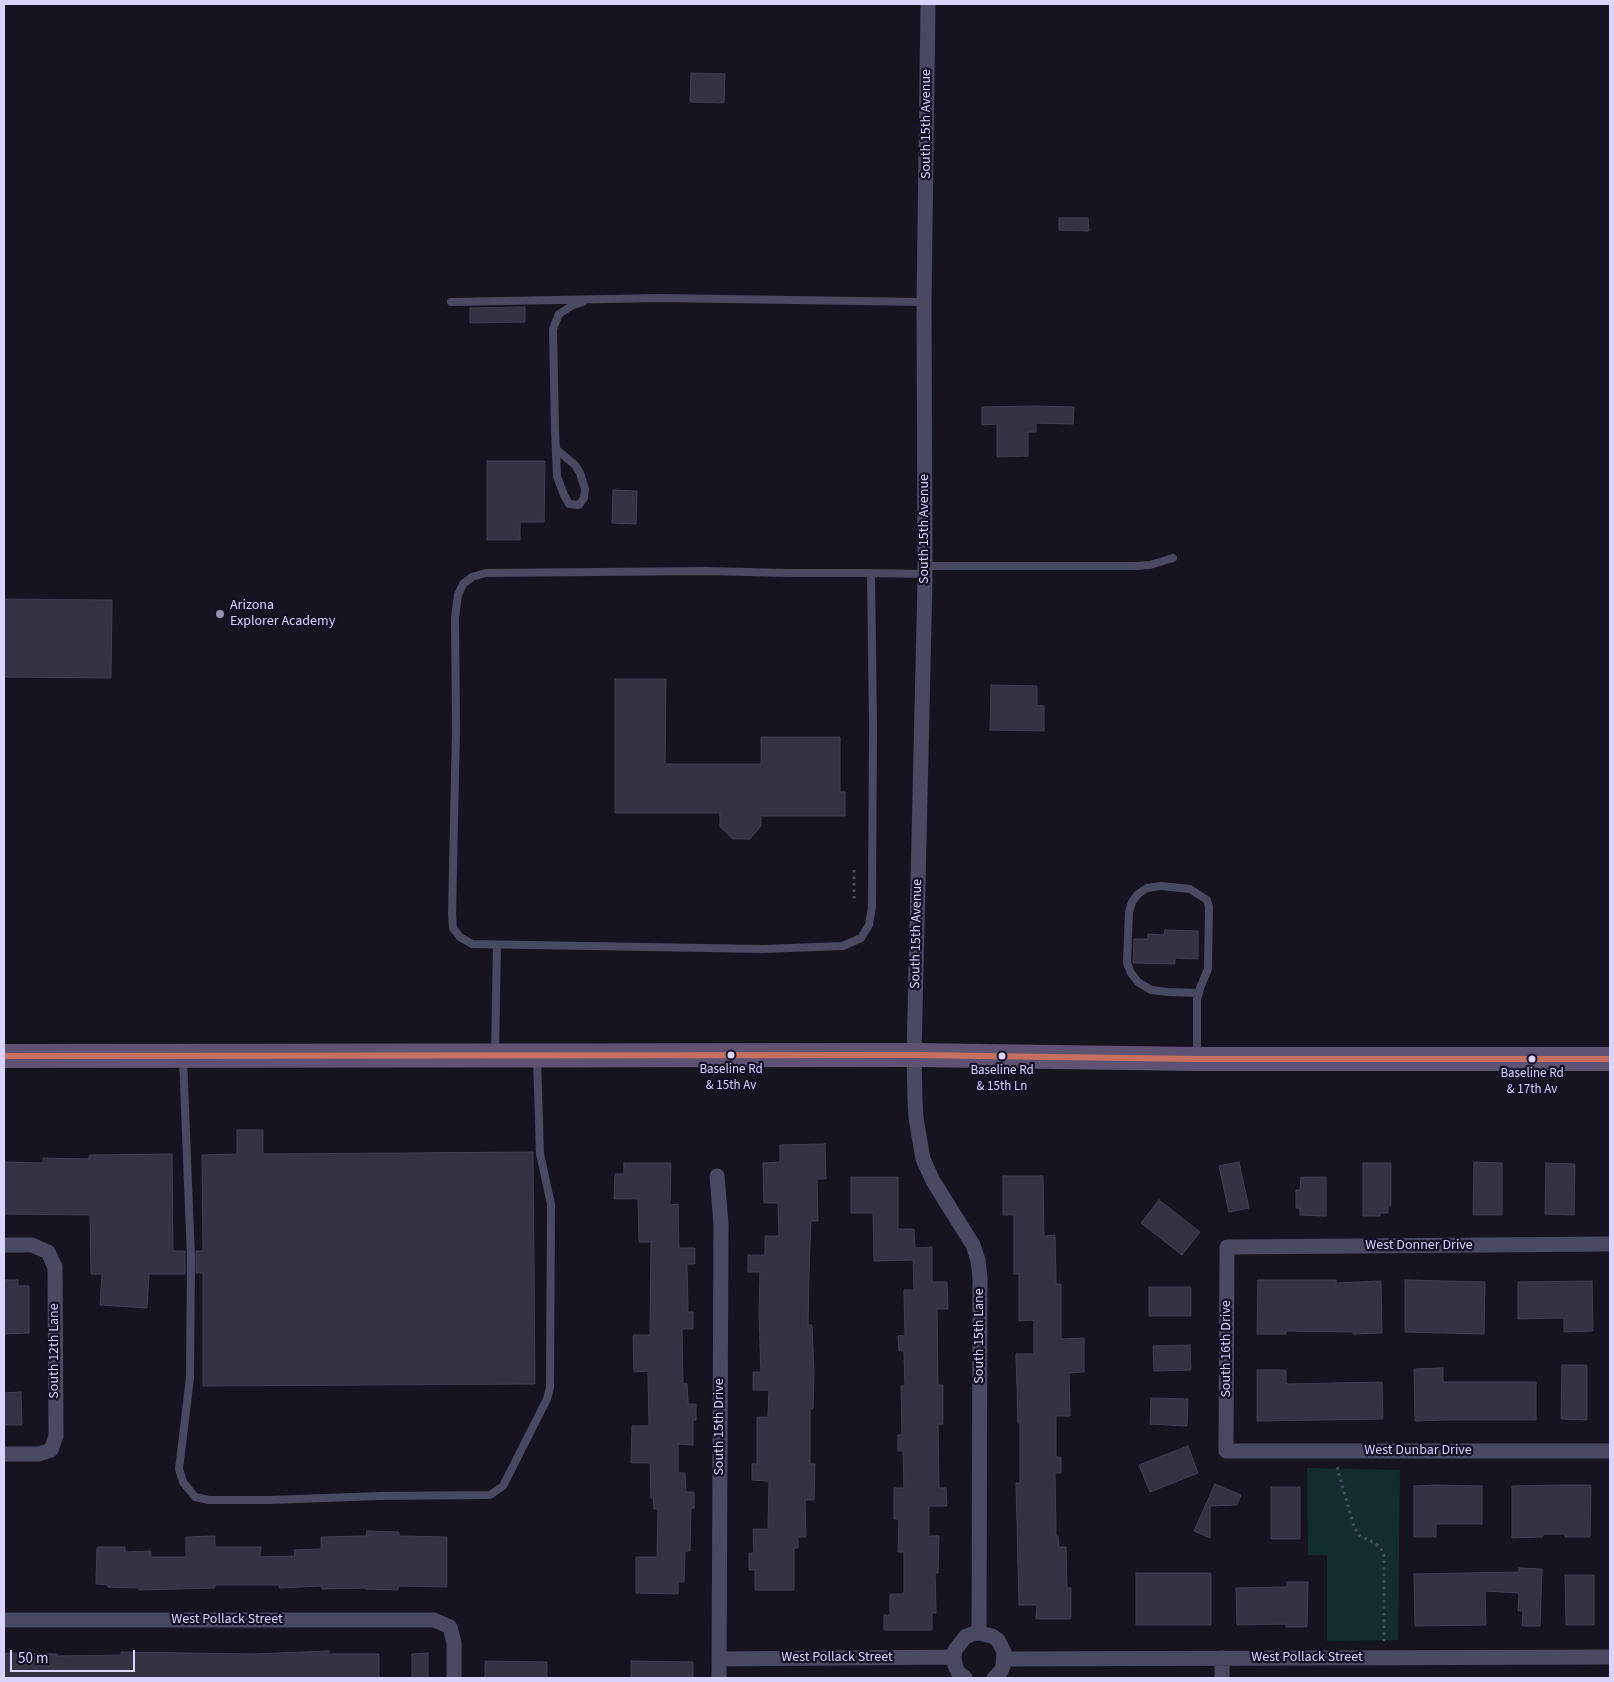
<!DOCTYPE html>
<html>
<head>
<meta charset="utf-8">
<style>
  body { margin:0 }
  #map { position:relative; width:1614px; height:1682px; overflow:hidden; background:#161421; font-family:"Source Sans 3",sans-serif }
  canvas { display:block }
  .frame { position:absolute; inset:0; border:5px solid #d9d4ff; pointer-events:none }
  .scale { position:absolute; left:10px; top:1650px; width:125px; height:22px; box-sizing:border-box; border:2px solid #d9d4ff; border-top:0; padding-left:6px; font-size:15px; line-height:18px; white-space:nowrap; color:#d9d4ff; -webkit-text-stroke:4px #130f26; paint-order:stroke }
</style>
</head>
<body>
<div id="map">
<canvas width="1614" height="1682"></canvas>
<div class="frame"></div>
<div class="scale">50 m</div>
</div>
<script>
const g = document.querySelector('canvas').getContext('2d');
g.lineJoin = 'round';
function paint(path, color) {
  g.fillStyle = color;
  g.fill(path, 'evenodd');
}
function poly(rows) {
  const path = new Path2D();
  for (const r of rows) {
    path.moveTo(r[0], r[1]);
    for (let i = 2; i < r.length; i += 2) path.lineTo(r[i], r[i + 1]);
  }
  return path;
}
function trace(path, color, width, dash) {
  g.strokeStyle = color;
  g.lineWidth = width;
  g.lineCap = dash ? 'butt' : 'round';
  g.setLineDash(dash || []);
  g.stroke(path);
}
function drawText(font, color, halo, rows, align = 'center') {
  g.font = font + ' "Source Sans 3",sans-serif';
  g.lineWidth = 4.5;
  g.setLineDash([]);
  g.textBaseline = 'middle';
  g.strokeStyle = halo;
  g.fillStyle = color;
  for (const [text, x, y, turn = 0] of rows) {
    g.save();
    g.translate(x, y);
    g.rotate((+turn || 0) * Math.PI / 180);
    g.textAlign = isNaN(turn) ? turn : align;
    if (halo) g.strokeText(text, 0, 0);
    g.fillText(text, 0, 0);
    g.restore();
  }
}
paint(poly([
  [1307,1468,1400,1470,1398,1640,1327,1641,1327,1555,1308,1555]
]), '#132c2d');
const building = poly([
  [691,73,725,74,724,103,690,102,691,73],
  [1059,218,1088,218,1089,231,1059,230,1059,218],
  [525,307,525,322,470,323,470,308,525,307],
  [1036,406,1074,407,1073,424,1036,423,1036,432,1028,432,1028,456,997,457,997,424,982,425,982,407,1036,406],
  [487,461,545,461,544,522,520,522,520,540,487,540,487,461],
  [613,490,637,491,636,524,612,523,613,490],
  [4,599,112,600,111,678,4,677,4,599],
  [615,679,666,679,665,764,761,764,761,737,840,737,840,792,845,792,845,816,761,816,761,826,750,839,733,839,720,827,720,813,615,813,615,679],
  [991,685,1037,686,1037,705,1044,706,1044,731,990,730,991,685],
  [1165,930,1198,931,1198,959,1175,958,1175,964,1133,963,1134,939,1148,939,1148,934,1164,935,1165,930],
  [237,1130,263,1130,263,1154,533,1152,535,1384,203,1386,203,1273,196,1273,196,1251,203,1251,202,1155,237,1154,237,1130],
  [825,1144,826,1179,817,1179,818,1221,811,1221,809,1273,808,1325,812,1325,814,1373,813,1409,810,1409,810,1464,815,1464,814,1500,805,1500,806,1537,798,1537,798,1548,794,1548,794,1590,755,1590,755,1570,749,1570,749,1553,754,1553,753,1529,768,1529,769,1481,752,1480,752,1464,757,1464,757,1417,768,1417,769,1390,753,1390,753,1372,761,1372,759,1314,760,1272,748,1272,748,1255,765,1255,765,1236,779,1236,778,1203,764,1203,763,1163,780,1162,780,1145,825,1144],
  [172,1154,173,1251,185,1251,185,1274,149,1274,147,1308,100,1305,102,1274,91,1274,90,1215,4,1214,4,1162,43,1163,43,1158,89,1159,89,1155,172,1154],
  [1239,1162,1249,1208,1229,1212,1219,1166,1239,1162],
  [1474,1162,1502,1163,1502,1215,1473,1215,1474,1162],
  [624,1163,671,1163,670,1205,678,1204,679,1248,695,1248,695,1264,687,1264,688,1312,693,1312,693,1329,682,1329,683,1384,687,1384,688,1404,696,1404,696,1420,693,1420,693,1445,678,1444,678,1473,685,1473,686,1492,694,1492,694,1508,691,1508,690,1551,685,1551,684,1582,678,1582,678,1594,636,1593,636,1557,657,1557,658,1509,654,1509,653,1498,651,1498,650,1463,631,1463,632,1426,649,1426,648,1371,634,1372,633,1335,650,1335,651,1242,639,1242,638,1199,614,1199,615,1174,624,1174,624,1163],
  [1363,1163,1391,1163,1391,1205,1388,1206,1388,1213,1380,1213,1380,1216,1363,1216,1363,1163],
  [1546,1163,1575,1164,1574,1215,1545,1214,1546,1163],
  [1003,1176,1043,1176,1044,1236,1055,1235,1056,1284,1061,1284,1061,1339,1084,1338,1084,1372,1069,1373,1070,1416,1056,1416,1056,1457,1061,1457,1061,1473,1055,1473,1056,1536,1058,1536,1059,1547,1066,1547,1067,1588,1071,1588,1071,1619,1036,1619,1037,1605,1019,1605,1016,1483,1020,1483,1020,1423,1018,1423,1016,1354,1034,1354,1034,1320,1019,1321,1019,1274,1014,1274,1014,1215,1003,1215,1003,1176],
  [851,1177,898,1177,898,1229,914,1229,915,1248,932,1247,932,1282,947,1282,948,1309,937,1309,938,1385,943,1385,943,1424,938,1424,939,1488,946,1488,947,1506,929,1506,929,1536,939,1536,938,1573,935,1573,936,1613,932,1613,932,1630,884,1630,884,1615,890,1615,890,1594,904,1594,904,1552,898,1552,899,1519,894,1519,894,1488,904,1488,903,1451,898,1451,898,1435,902,1435,901,1386,905,1386,904,1351,899,1351,898,1336,905,1335,904,1290,914,1290,913,1260,874,1261,873,1213,851,1213,851,1177],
  [1301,1177,1326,1177,1326,1216,1300,1215,1300,1208,1296,1208,1296,1190,1300,1190,1301,1177],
  [1159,1200,1200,1232,1182,1255,1141,1223,1159,1200],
  [4,1280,18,1280,18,1286,29,1286,29,1333,4,1334,4,1280],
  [1258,1280,1336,1280,1336,1283,1381,1281,1382,1333,1353,1334,1353,1332,1286,1331,1286,1334,1257,1334,1258,1280],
  [1405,1280,1485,1282,1484,1334,1405,1332,1405,1280],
  [1592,1281,1593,1331,1564,1332,1564,1318,1518,1319,1518,1282,1592,1281],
  [1149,1287,1191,1287,1191,1316,1149,1316,1149,1287],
  [1190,1345,1191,1370,1154,1371,1153,1346,1190,1345],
  [1562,1365,1587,1365,1587,1420,1561,1419,1562,1365],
  [1443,1368,1443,1382,1536,1382,1536,1420,1444,1420,1415,1421,1414,1369,1443,1368],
  [1257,1370,1286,1370,1286,1384,1382,1382,1383,1419,1257,1421,1257,1370],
  [21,1392,22,1425,4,1425,4,1393,21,1392],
  [1151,1398,1188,1399,1187,1426,1150,1424,1151,1398],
  [1188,1446,1198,1473,1150,1492,1139,1465,1188,1446],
  [1215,1484,1241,1495,1237,1505,1210,1506,1210,1538,1194,1531,1215,1484],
  [1435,1485,1482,1486,1482,1524,1436,1524,1436,1537,1414,1537,1414,1486,1435,1485],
  [1562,1485,1591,1485,1590,1537,1565,1537,1565,1534,1543,1534,1543,1537,1540,1537,1512,1538,1512,1486,1562,1485],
  [1271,1487,1300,1487,1300,1539,1271,1539,1271,1487],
  [367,1531,399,1532,399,1536,447,1537,447,1587,398,1586,398,1590,365,1589,365,1588,322,1589,322,1586,279,1588,279,1585,215,1585,215,1588,139,1590,139,1588,108,1587,108,1585,96,1584,97,1547,125,1547,125,1552,151,1551,151,1557,186,1557,186,1537,215,1536,215,1547,261,1547,260,1557,295,1556,294,1550,321,1549,321,1537,366,1536,367,1531],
  [1519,1568,1542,1569,1540,1626,1522,1626,1523,1611,1518,1611,1519,1593,1485,1591,1486,1625,1415,1626,1414,1574,1519,1572,1519,1568],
  [1136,1573,1211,1573,1211,1625,1136,1625,1136,1573],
  [1565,1575,1594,1575,1594,1625,1566,1625,1565,1575],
  [1287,1582,1308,1582,1307,1627,1286,1627,1286,1624,1237,1625,1236,1588,1287,1587,1287,1582],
  [329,1651,329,1654,379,1654,379,1678,4,1678,4,1653,57,1654,57,1656,121,1655,121,1652,253,1654,329,1651],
  [428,1653,428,1678,412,1678,412,1654,428,1653],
  [485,1661,547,1662,547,1678,485,1678,485,1661],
  [631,1661,693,1662,693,1678,631,1678,631,1661]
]);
paint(building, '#343243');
trace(building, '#433f54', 1);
trace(poly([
  [854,870,854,900],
  [1337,1467,1354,1527,1359,1535,1376,1544,1381,1549,1384,1556,1384,1642]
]), '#44505f', 3, [2.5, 4]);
trace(poly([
  [451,302,660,298,924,302],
  [556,449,575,465,580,473,585,489,584,498,579,505,569,504,564,495,557,476,555,430,553,329,559,314,573,305,583,302],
  [925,566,1135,566,1150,565,1173,558],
  [871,573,873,726,872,907,869,925,861,938,843,946,763,949,472,944,460,937,453,928,452,914,456,730,455,618,458,595,463,584,472,577,486,573,706,571,788,573,871,573,925,574],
  [495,1053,497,945],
  [1197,1057,1197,999,1199,993,1200,988,1208,969,1209,907,1207,900,1190,889,1161,886,1147,888,1138,894,1132,902,1129,912,1127,963,1131,973,1138,982,1151,990,1168,992,1199,993],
  [183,1058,191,1258,190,1378,179,1469,183,1482,195,1497,209,1500,270,1500,380,1496,490,1495,503,1486,547,1399,550,1388,551,1204,540,1154,537,1058]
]), '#4a4962', 8);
trace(poly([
  [928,4,924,302,925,580,914,1055,915,1100,916,1118,923,1159,933,1181,973,1245,978,1260,980,1278,979,1633],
  [717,1176,721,1224,719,1678],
  [1610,1244,1227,1247,1226,1451,1610,1451],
  [4,1245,32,1245,48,1252,55,1267,56,1436,51,1450,39,1454,4,1454],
  [4,1620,434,1620,450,1627,454,1643,454,1678],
  [1222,1658,1222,1678],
  [719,1659,954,1657],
  [1004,1659,1610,1657],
  [965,1678,958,1672,955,1665,954,1657,955,1650,965,1637,972,1634,979,1633,992,1636,998,1640,1004,1652,1003,1666,1001,1671,994,1678]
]), '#4a4962', 15);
trace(poly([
  [4,1056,914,1055,1197,1059,1610,1059]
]), '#5e5373', 24);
trace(poly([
  [4,1056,914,1055,1197,1059,1610,1059]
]), '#c87060', 6);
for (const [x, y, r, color] of [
  [220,614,5,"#9591b1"],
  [731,1055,4.5,"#d9d4ff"],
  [1002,1056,4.5,"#d9d4ff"],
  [1532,1059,4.5,"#d9d4ff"]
]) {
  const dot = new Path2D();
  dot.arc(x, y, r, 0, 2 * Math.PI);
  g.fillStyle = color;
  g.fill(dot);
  trace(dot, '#130f26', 2);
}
drawText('13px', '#d9d4ff', '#130f26', [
  ["Baseline Rd",731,1070],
  ["& 15th Av",731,1086],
  ["Baseline Rd",1002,1071],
  ["& 15th Ln",1002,1087],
  ["Baseline Rd",1532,1074],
  ["& 17th Av",1532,1090]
]);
drawText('14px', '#d9d4ff', '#130f26', [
  ["South 15th Avenue",927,124,-90],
  ["South 15th Avenue",925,529,-90],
  ["South 15th Avenue",917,934,-89],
  ["West Donner Drive",1419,1246],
  ["South 15th Lane",980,1336,-90],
  ["South 16th Drive",1227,1349,-90],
  ["South 12th Lane",55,1351,-90],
  ["South 15th Drive",720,1427,-90],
  ["West Dunbar Drive",1418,1451],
  ["West Pollack Street",227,1620],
  ["West Pollack Street",837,1658],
  ["West Pollack Street",1307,1658]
]);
drawText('14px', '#d9d4ff', '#130f26', [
  ["Arizona",230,606],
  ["Explorer Academy",230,622]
], 'left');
</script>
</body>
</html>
